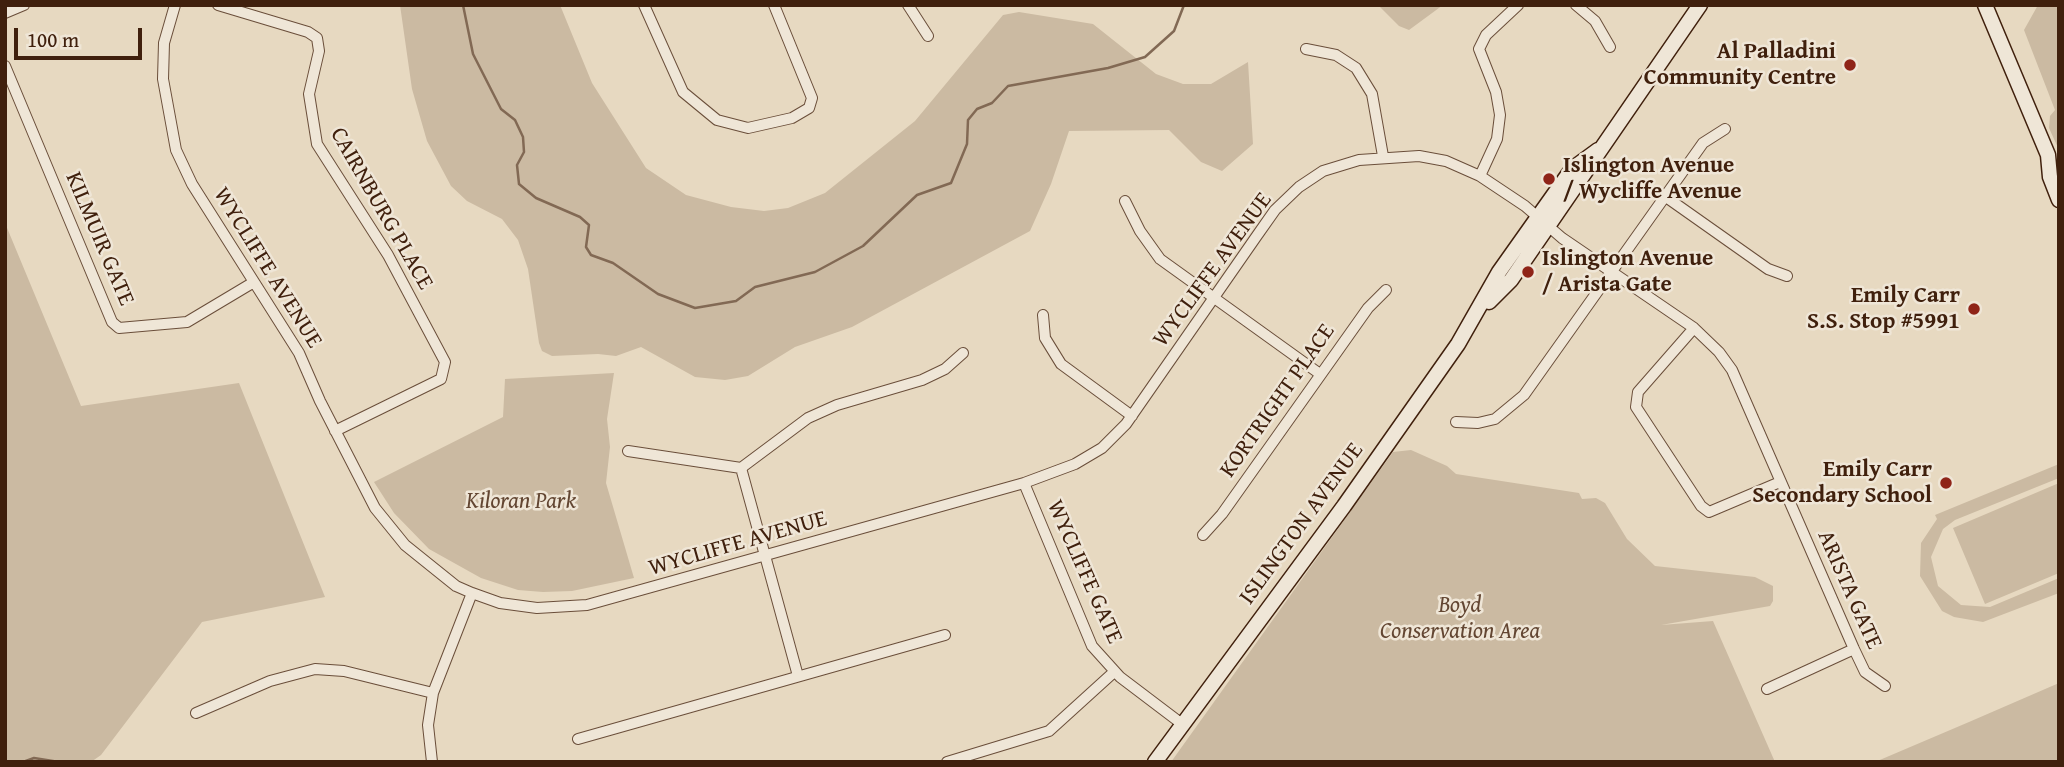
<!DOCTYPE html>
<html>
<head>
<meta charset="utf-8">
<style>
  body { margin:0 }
  #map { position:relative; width:2064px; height:767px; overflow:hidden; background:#e7d9c1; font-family:"Gentium Book Plus",serif }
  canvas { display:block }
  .frame { position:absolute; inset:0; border:7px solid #40200d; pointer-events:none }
  .scale { position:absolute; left:14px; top:28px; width:128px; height:32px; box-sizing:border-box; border:4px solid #40200d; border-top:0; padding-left:9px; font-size:21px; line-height:24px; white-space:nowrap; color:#40200d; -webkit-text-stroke:5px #efe6d7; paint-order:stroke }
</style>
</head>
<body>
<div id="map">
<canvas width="2064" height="767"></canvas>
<div class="frame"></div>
<div class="scale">100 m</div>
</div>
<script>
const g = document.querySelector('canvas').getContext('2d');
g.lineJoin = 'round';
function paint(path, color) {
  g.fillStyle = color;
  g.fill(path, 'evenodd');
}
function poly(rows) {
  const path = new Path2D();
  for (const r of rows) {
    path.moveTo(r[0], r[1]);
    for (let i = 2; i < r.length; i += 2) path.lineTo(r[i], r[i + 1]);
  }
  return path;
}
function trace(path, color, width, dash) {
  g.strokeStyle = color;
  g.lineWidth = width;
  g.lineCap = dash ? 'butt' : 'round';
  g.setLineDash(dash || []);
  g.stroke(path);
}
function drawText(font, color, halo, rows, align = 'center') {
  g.font = font + ' "Gentium Book Plus",serif';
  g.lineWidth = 5;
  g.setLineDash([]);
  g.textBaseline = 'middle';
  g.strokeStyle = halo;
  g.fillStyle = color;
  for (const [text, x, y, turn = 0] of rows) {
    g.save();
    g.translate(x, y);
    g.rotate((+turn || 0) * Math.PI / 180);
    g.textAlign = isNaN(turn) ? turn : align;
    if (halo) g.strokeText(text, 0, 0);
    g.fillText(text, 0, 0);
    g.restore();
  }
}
paint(poly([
  [400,5,560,5,592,83,646,168,686,195,731,207,764,211,788,208,825,193,915,121,1003,15,1019,12,1093,24,1156,74,1183,84,1211,84,1248,62,1253,144,1222,171,1201,162,1169,130,1069,131,1051,184,1030,231,852,327,795,347,748,376,725,380,695,377,641,347,616,356,598,354,552,356,542,351,539,343,528,269,518,240,502,219,467,201,451,186,427,141,412,89],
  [1378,5,1443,5,1409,30,1399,26],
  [2038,5,2059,5,2059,150,2049,128,2050,116,2055,110,2024,30],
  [5,223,81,406,239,383,325,597,202,622,101,755,91,762,5,762],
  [614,373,607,419,610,447,606,483,634,578,572,591,543,592,518,590,481,578,429,549,394,513,374,482,503,417,505,379],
  [1411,450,1447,466,1456,474,1579,493,1582,499,1596,498,1605,503,1627,539,1655,566,1755,577,1773,586,1773,601,1770,606,1661,625,1713,621,1775,762,1171,762,1393,452],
  [2059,464,2059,478,1955,520,1943,529,1931,557,1938,586,1961,605,1990,607,2059,578,2059,593,1983,622,1954,617,1942,611,1920,576,1921,543,1937,519,1935,515],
  [2059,483,2059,573,1985,604,1953,528],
  [2059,683,2059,762,1875,762,1969,722]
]), '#cbbaa2');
trace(poly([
  [463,5,473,54,501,109,515,120,523,137,524,152,517,165,519,184,536,198,580,217,589,225,586,247,591,255,613,263,658,294,695,308,736,301,755,287,815,272,863,246,917,195,951,183,967,144,968,120,977,109,992,103,1008,86,1108,68,1145,57,1174,31,1184,5],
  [23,762,34,758,59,762]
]), '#826954', 2.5);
const minor = poly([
  [175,5,164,43,163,79,176,150,192,184,299,353,320,401,375,508,405,545,456,586,472,593,500,603,537,608,587,605,1024,483,1075,464,1102,448,1126,424,1256,237,1275,210,1299,187,1323,171,1359,160,1419,156,1446,161,1480,176,1525,206,1562,238,1694,328,1719,352,1732,370,1854,649,1865,672,1885,686],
  [218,5,308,32,317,38,319,51,309,94,317,144,388,255,445,362,441,379,335,431],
  [644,5,683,92,717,120,748,128,792,118,809,108,812,98,774,5],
  [908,5,928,36],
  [1576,5,1595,21,1610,47],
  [5,13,24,5],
  [1306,49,1336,55,1356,68,1372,94,1383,156],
  [5,66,112,322,119,328,187,322,254,282],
  [1480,176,1497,139,1500,115,1496,92,1479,49,1486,35,1518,5],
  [1666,197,1768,269,1787,276],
  [1125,201,1140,231,1160,259,1320,374],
  [1043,315,1045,338,1061,364,1132,416],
  [1694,328,1638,392,1636,407,1701,506,1709,512,1780,482],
  [1456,422,1478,423,1495,419,1524,395,1703,143,1725,129],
  [628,451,741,468],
  [741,468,808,418,837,405,922,380,945,369,963,353],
  [741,468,798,676],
  [1024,483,1092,646,1120,677,1182,724],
  [1203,535,1222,514,1368,308,1386,290],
  [1767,689,1854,649],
  [196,713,270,681,315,669,344,671,433,693],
  [578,739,945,635],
  [432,762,428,725,433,693,472,593],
  [947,762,1049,731,1114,672]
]);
const secondary = poly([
  [1985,5,2048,155,2050,177,2059,200],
  [1489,302,1511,280,1700,5],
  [1155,762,1344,506,1458,344,1499,272,1572,169,1598,150]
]);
trace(minor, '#6a4e3a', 12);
trace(secondary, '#40200d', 17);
trace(minor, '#efe6d7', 10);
trace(secondary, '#efe6d7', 14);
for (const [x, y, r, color] of [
  [1850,65,7,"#8f2418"],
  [1549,179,7,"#8f2418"],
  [1528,272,7,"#8f2418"],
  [1974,309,7,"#8f2418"],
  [1946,483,7,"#8f2418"]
]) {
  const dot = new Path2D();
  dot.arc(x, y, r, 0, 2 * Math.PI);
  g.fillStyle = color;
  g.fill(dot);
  trace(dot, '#efe6d7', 2.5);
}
drawText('bold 23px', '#40200d', '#efe6d7', [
  ["Al Palladini",1836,52],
  ["Community Centre",1836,78],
  ["Islington Avenue",1563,166,"left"],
  ["/ Wycliffe Avenue",1563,192,"left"],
  ["Islington Avenue",1542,259,"left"],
  ["/ Arista Gate",1542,285,"left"],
  ["Emily Carr",1960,296],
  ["S.S. Stop #5991",1960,322],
  ["Emily Carr",1932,470],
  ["Secondary School",1932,496]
], 'right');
drawText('23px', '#40200d', '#efe6d7', [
  ["CAIRNBURG PLACE",381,209,60],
  ["KILMUIR GATE",99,239,67],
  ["WYCLIFFE AVENUE",267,268,58],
  ["WYCLIFFE AVENUE",1213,270,-54],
  ["KORTRIGHT PLACE",1278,401,-55],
  ["ISLINGTON AVENUE",1302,524,-54],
  ["WYCLIFFE AVENUE",738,544,-16],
  ["WYCLIFFE GATE",1084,572,66],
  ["ARISTA GATE",1849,590,66]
]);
drawText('italic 23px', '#634632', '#efe6d7', [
  ["Kiloran Park",521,502],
  ["Boyd",1460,606],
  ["Conservation Area",1460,632]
]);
</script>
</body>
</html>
